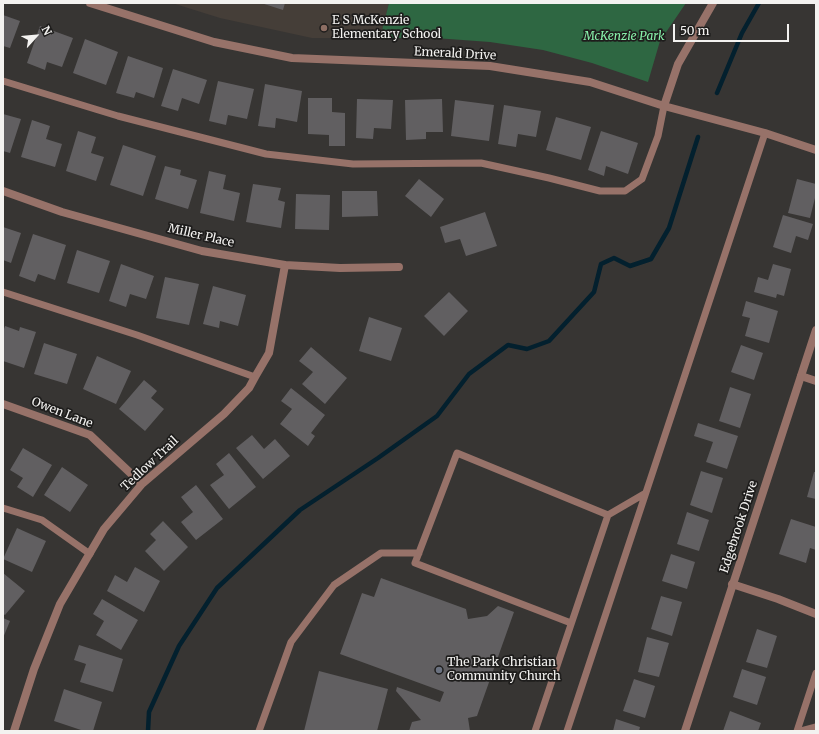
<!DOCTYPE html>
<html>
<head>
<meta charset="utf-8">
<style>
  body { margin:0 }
  #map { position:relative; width:819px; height:734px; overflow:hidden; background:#373533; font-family:Merriweather,serif }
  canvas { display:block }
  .frame { position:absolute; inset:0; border:4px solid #f3f2f0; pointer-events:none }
  .north { position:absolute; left:16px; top:16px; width:40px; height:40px; -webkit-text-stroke:3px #1e1d1c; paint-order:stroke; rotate:63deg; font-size:11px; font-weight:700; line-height:16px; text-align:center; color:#f3f2f0 }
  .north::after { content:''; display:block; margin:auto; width:14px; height:18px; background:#f3f2f0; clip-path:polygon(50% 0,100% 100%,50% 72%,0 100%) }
  .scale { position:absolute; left:673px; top:24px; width:116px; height:18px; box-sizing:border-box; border:2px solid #f3f2f0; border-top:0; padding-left:5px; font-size:12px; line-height:14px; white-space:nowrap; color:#f3f2f0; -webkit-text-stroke:3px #1e1d1c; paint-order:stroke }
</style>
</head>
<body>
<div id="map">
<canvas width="819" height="734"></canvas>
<div class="frame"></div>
<div class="north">N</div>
<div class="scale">50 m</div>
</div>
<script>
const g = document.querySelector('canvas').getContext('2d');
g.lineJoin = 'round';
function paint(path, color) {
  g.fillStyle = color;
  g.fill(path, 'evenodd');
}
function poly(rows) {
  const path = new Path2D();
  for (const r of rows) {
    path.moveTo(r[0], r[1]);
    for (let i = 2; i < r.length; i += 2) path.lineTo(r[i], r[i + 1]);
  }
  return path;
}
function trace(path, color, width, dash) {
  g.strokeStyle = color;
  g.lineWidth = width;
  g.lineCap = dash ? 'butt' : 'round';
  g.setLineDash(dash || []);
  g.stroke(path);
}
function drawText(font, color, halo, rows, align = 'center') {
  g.font = font + ' Merriweather,serif';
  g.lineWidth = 3.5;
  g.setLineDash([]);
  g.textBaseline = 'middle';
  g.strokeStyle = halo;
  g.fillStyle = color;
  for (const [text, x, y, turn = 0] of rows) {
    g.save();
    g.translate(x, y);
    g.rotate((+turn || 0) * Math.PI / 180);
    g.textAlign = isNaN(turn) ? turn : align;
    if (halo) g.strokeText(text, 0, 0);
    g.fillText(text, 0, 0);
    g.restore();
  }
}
paint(poly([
  [172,3,389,3,380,38,312,38,220,18]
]), '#453e38');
paint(poly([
  [389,3,686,3,660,41,648,82,592,63,543,50,490,42,435,38,380,38]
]), '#2e6742');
trace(poly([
  [717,93,742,33,759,3],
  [148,731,149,712,179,646,217,588,300,510,378,458,437,416,469,374,508,345,527,349,549,341,594,292,601,264,614,258,630,266,651,259,669,228,698,137]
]), '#03202e', 4.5);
paint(poly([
  [261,3,285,3,283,10],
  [3,15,20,21,10,48,3,46],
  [40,26,73,38,62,67,47,62,45,70,27,63],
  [85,39,118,52,106,85,73,73],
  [128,56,163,68,154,98,136,92,134,98,116,93],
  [173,69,207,80,199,104,182,98,178,111,161,106],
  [218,81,254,89,247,119,228,115,226,125,209,121],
  [265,84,302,91,297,122,276,118,275,128,258,126],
  [308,98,332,98,332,112,345,113,345,146,329,146,329,135,308,134],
  [357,99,393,100,391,129,374,128,373,139,356,138],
  [442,99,443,132,426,132,426,139,406,140,405,100],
  [455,100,494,105,489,141,451,136],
  [504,105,541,111,536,137,518,134,516,147,498,144],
  [3,114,21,119,10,153,3,151],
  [556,117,591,127,581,160,546,150],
  [32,120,50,126,46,139,62,144,55,167,21,157],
  [78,131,96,137,91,153,104,157,96,181,66,171],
  [601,131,638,143,628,174,606,166,604,176,588,170],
  [123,145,156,156,143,196,110,185],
  [165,166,181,170,180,175,197,180,188,209,155,199],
  [209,171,226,175,223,189,240,193,234,221,200,213],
  [419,179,444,199,431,217,405,196],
  [797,179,816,184,816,194,810,218,788,213],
  [253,184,281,188,278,200,285,202,281,228,246,222],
  [342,191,377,191,378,216,342,217],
  [296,194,330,195,329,230,295,229],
  [485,212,497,246,466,256,460,239,445,243,440,227],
  [783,215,813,224,808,240,796,236,791,253,773,247],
  [3,227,21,233,11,263,3,260],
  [33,234,66,245,55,280,38,274,35,282,19,276],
  [77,250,110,261,99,293,67,283],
  [121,264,154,276,146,299,130,294,126,307,109,301],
  [773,264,791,269,784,296,777,294,776,298,754,292,758,277,768,280],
  [165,277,199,284,189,325,156,318],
  [213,286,246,295,238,326,220,321,219,328,203,324],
  [449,292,468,311,444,336,424,316],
  [746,301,778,311,769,343,745,336,750,318,742,316],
  [369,317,402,328,391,361,359,351],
  [5,326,19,331,20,327,36,332,24,368,3,361,3,332],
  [44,343,77,354,67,384,34,374],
  [741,345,763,353,754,380,731,372],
  [311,347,347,378,325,404,302,384,313,372,299,361],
  [97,356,131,371,116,404,83,389],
  [144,380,157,391,151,398,164,409,145,431,119,409],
  [730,387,751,394,740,428,719,421],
  [291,388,325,415,311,433,315,436,308,446,280,424,292,409,281,401],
  [698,423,738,436,727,469,706,462,713,442,694,436],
  [252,435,264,449,275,439,290,456,263,479,236,448],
  [23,448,52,465,33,497,17,487,23,478,10,470],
  [229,453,256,487,229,509,210,485,224,475,216,464],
  [62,467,88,485,70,512,44,495],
  [701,471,723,478,712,513,690,505],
  [814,472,816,472,816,499,807,497],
  [196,485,223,519,196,540,181,522,193,512,181,497],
  [687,512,709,520,699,551,677,544],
  [791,519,816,527,816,550,810,548,806,563,779,554],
  [163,521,188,547,164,571,145,551,156,540,150,534],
  [17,528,46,541,32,572,3,559],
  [671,554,695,562,687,589,662,581],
  [135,567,160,581,144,612,107,591,115,575,127,582],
  [3,573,25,591,5,615,3,614],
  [381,578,466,609,468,619,487,616,498,606,514,612,477,716,468,718,470,731,409,731,412,722,421,720,396,691,397,687,440,702,444,692,340,654,362,593,374,597],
  [661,596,682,602,672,636,651,629],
  [102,599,138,620,121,650,96,635,104,621,93,614],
  [3,618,10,621,3,638],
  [757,629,777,636,767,668,746,662],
  [647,637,669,643,659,677,638,672],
  [79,645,123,659,113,692,80,682,86,664,74,660],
  [742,669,766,677,757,705,733,697],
  [319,671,388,689,377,731,304,731],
  [634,679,655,686,645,718,623,711],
  [64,689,102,702,93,731,84,731,54,721],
  [730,711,761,723,758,731,723,731],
  [616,719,640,727,639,731,613,731]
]), '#615f61');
trace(poly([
  [3,81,118,116,266,154,353,164,481,163,549,178,600,191,625,191,642,179,658,136,664,106],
  [3,292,137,335,255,377],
  [3,508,42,520,90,554],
  [608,515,644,494],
  [259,731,291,642,334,585,381,553,419,553],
  [535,731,608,515,457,453,415,563,571,623],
  [567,731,765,133],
  [797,731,816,673],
  [801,731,816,727]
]), '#977269', 7);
trace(poly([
  [90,3,214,42,292,58,490,66,590,82,664,106,765,133,816,150],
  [664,106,678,64,713,3],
  [3,191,62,212,202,251,285,265,340,268,399,267],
  [801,376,816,381],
  [3,404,90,435,142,484],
  [732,584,778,599,816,614],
  [14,731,34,669,60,604,104,529,142,484,224,414,249,388,255,377,269,353,285,265]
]), '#977269', 8);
trace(poly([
  [685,731,816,330]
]), '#977269', 8);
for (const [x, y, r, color] of [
  [324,28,4,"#8d6e63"],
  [439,670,4,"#6b7280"]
]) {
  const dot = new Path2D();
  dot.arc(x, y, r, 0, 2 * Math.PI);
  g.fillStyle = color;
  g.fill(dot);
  trace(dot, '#1e1d1c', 1.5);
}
drawText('12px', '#f3f2f0', '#1e1d1c', [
  ["E S McKenzie",332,21],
  ["Elementary School",332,35],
  ["The Park Christian",447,663],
  ["Community Church",447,677]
], 'left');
drawText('italic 12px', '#88f1aa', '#1e1d1c', [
  ["McKenzie Park",624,37]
]);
drawText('12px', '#f3f2f0', '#1e1d1c', [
  ["Emerald Drive",455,54,3],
  ["Miller Place",201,236,13],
  ["Owen Lane",62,413,21],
  ["Tedlow Trail",150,464,-43],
  ["Edgebrook Drive",739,527,-72]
]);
</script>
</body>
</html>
